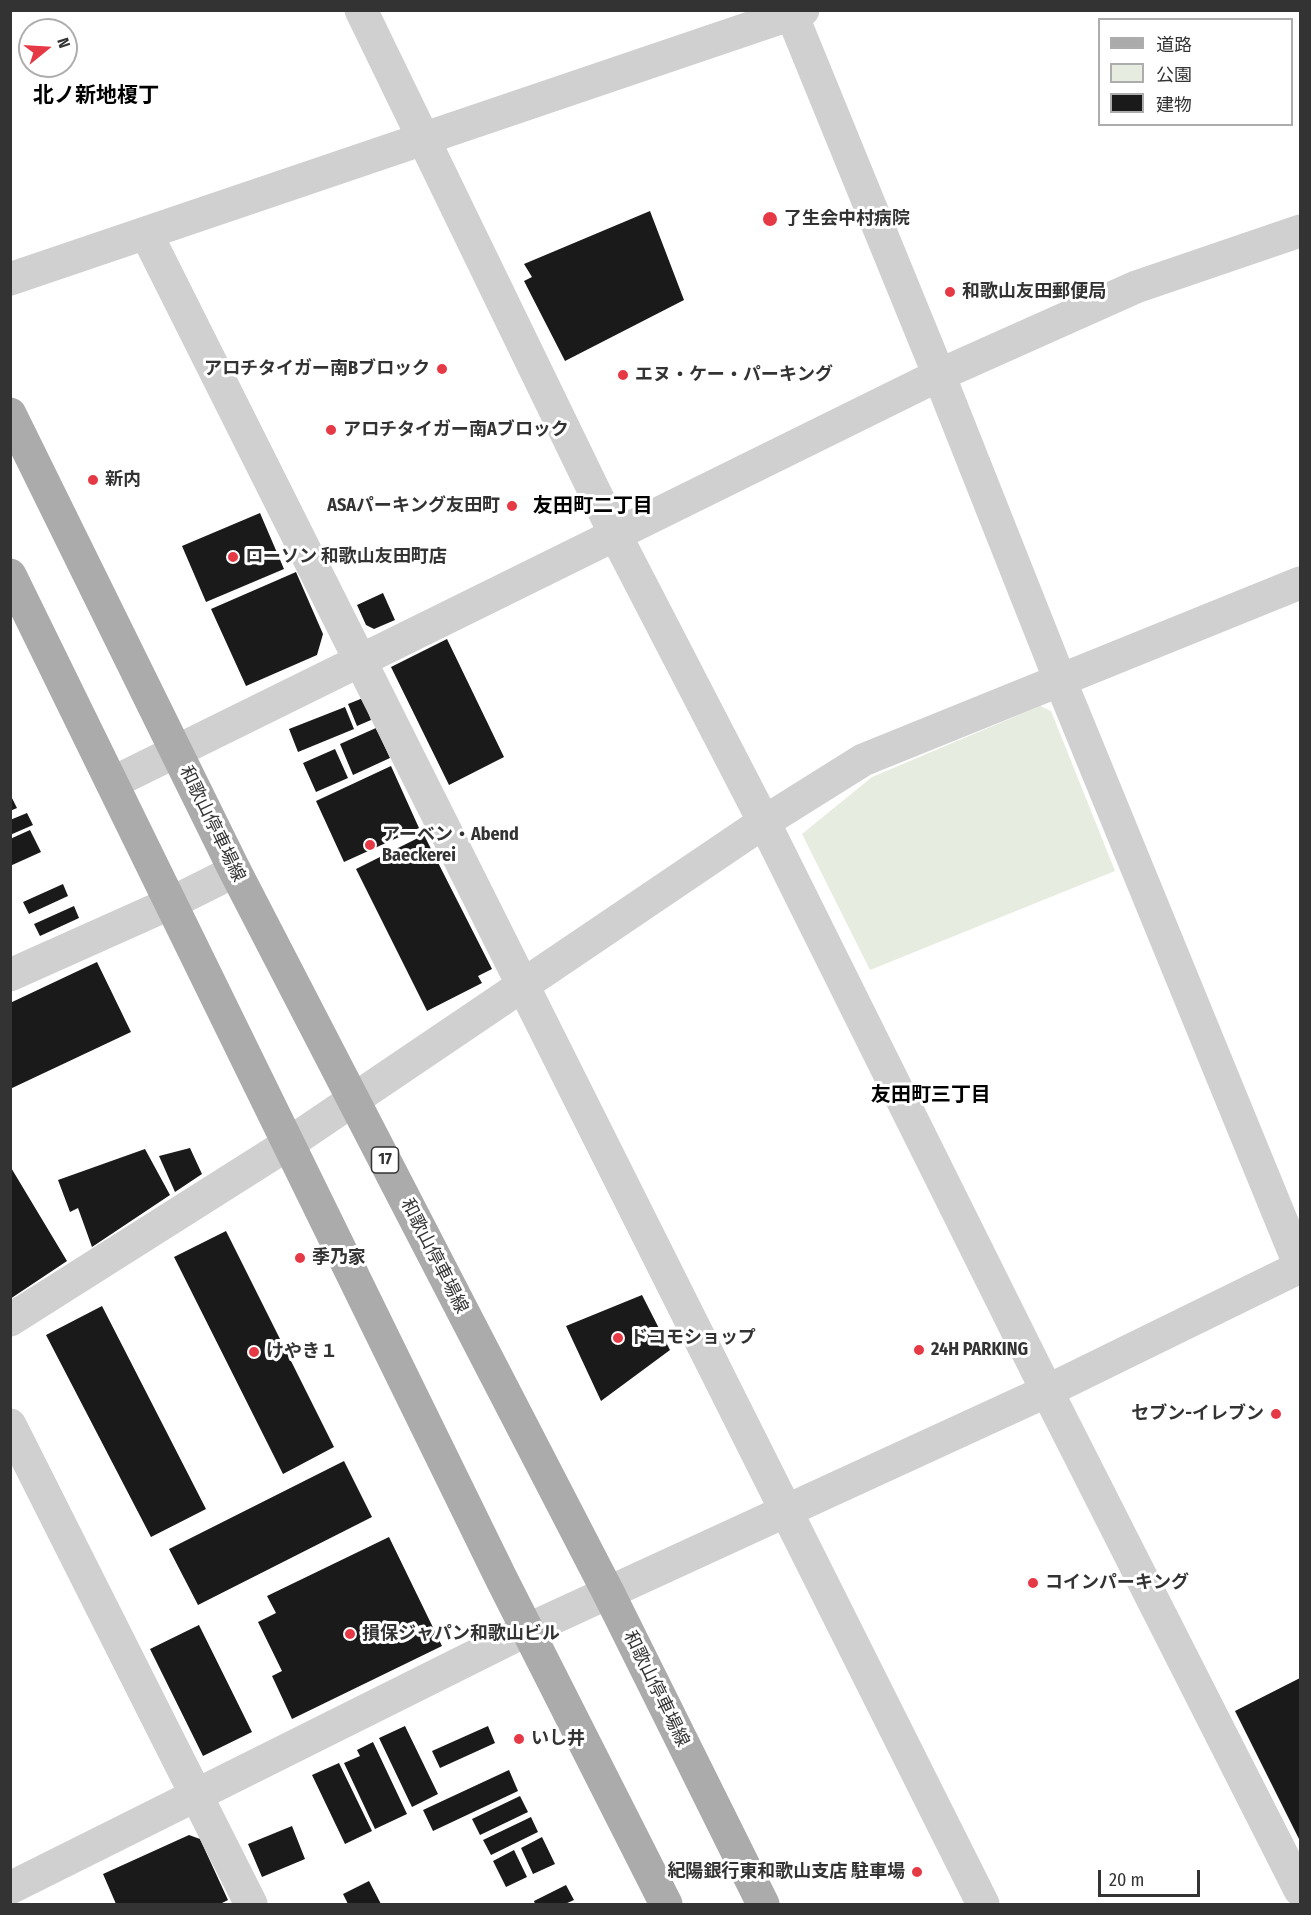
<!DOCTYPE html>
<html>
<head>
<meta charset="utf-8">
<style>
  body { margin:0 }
  #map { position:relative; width:1311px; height:1915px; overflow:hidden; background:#fff; font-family:"Fira Sans Condensed","Noto Sans JP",sans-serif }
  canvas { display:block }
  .frame { position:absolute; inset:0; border:12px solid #333; pointer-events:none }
  .legend { position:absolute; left:1098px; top:18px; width:195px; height:108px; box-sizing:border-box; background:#fff; border:2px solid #adadad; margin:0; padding:8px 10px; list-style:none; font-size:18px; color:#333 }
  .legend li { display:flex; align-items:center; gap:12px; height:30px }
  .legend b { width:30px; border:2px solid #adadad }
  .north { position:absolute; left:18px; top:18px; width:60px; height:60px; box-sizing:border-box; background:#fff; border:2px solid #adadad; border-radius:50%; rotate:72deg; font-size:16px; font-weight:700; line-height:24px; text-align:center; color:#333 }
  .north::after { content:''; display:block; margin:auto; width:21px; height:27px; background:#e63946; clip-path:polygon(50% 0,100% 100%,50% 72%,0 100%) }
  .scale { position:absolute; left:1098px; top:1870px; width:102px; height:27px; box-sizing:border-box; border:3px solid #333; border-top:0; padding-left:8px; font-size:18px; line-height:21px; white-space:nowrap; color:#333; -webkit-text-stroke:4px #fff; paint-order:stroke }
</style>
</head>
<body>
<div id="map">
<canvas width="1311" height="1915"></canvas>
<div class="frame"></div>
<ul class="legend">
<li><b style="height:8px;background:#ababab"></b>道路</li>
<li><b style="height:16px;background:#e6ecdf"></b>公園</li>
<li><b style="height:16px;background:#1a1a1a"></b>建物</li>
</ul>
<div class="north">N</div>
<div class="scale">20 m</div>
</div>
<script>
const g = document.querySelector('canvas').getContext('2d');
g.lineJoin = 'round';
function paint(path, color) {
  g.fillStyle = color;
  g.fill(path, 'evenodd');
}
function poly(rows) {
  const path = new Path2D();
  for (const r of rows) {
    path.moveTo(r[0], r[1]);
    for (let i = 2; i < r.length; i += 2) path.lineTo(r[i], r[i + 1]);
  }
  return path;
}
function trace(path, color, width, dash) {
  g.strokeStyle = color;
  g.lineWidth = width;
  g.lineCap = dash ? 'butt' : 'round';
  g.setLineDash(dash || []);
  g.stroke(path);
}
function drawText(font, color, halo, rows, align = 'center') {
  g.font = font + ' "Fira Sans Condensed","Noto Sans JP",sans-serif';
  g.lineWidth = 6;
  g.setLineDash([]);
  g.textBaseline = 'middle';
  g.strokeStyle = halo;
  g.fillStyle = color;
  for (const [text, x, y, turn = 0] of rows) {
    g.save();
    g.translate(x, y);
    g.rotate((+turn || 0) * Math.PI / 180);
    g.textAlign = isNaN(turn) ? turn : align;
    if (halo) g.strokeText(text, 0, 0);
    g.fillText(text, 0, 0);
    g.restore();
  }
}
paint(poly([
  [1040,706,1051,711,1115,871,870,970,802,834,872,777]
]), '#e6ecdf');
paint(poly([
  [650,211,684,300,565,361,524,281,532,277,524,264],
  [260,513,284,569,206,602,182,546],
  [296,572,323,634,317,655,246,686,211,609],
  [383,593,395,620,374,629,366,625,357,605],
  [447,639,504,757,449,785,391,667],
  [363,698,371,720,357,726,348,704],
  [345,707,354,729,298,752,289,729],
  [376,728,390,758,353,775,340,744],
  [335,749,348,778,316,792,303,763],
  [391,766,419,828,344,862,316,801],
  [10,794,17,808,10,811],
  [27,813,33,825,10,835,10,820],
  [30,830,41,852,10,866,10,839],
  [424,835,492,969,478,976,482,983,427,1011,356,869],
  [63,884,68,896,29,914,23,902],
  [74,906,79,918,40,936,34,924],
  [97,962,131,1032,10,1089,10,1003],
  [190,1148,202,1174,175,1192,159,1156],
  [145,1149,170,1195,92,1247,78,1208,70,1212,58,1180],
  [10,1166,67,1261,10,1299],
  [226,1231,334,1447,283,1474,174,1257],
  [642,1295,670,1350,601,1401,566,1326],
  [102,1306,206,1509,151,1537,46,1335],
  [344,1461,372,1517,198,1605,169,1549],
  [389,1537,442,1646,292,1719,272,1676,282,1671,258,1622,276,1613,267,1596],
  [199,1625,252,1732,203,1756,150,1649],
  [1300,1678,1300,1841,1235,1711],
  [405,1726,438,1794,412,1807,379,1738],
  [488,1726,495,1743,440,1768,432,1751],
  [373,1742,407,1814,375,1829,344,1763,360,1756,357,1750],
  [339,1763,372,1831,345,1844,312,1775],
  [509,1770,518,1791,433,1831,423,1810],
  [520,1796,528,1812,480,1835,472,1819],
  [531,1817,538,1832,491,1855,483,1840],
  [292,1826,305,1859,262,1877,248,1844],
  [189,1835,200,1839,228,1900,220,1904,116,1904,103,1874],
  [542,1837,555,1864,533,1874,521,1848],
  [514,1850,527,1877,506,1887,493,1861],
  [369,1881,381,1904,348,1904,343,1894],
  [566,1885,574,1900,565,1904,535,1904,534,1901]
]), '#1a1a1a');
trace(poly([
  [361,10,616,536,764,822,1047,1391,1300,1890],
  [790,10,939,375,1060,680,1300,1266],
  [146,233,983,1904],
  [112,783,939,375,1136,287,1300,231],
  [10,975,171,903,235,871],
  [10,1320,288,1144,764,822,863,760,1300,583],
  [10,1425,251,1904],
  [10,1888,527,1630,1047,1391,1300,1267]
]), '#d0d0d0', 33);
trace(poly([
  [10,279,803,10]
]), '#d0d0d0', 33);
trace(poly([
  [10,414,235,871,608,1592,763,1904],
  [10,575,501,1578,666,1904]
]), '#ababab', 33);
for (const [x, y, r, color] of [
  [770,219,8,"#e63946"],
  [950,292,6,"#e63946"],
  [442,369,6,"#e63946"],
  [623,375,6,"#e63946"],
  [331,430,6,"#e63946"],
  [93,480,6,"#e63946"],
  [512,506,6,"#e63946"],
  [233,557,6,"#e63946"],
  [370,845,6,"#e63946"],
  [300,1258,6,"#e63946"],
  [618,1338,6,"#e63946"],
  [919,1350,6,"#e63946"],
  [254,1352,6,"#e63946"],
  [1276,1414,6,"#e63946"],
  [1033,1583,6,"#e63946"],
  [350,1634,6,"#e63946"],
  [519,1739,6,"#e63946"],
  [917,1872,6,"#e63946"]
]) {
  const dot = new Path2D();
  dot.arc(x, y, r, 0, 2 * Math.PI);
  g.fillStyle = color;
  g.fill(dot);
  trace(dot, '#fff', 2);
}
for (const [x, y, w] of [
  [385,1160,27]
]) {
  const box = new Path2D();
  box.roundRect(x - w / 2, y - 13, w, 26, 4.5);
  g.fillStyle = '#fff';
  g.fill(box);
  trace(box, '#333', 1.5);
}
drawText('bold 16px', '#333', null, [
  ["17",385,1160]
]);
drawText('bold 18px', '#333', '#fff', [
  ["了生会中村病院",784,219],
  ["和歌山友田郵便局",962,292],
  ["アロチタイガー南Bブロック",430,369,"right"],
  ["エヌ・ケー・パーキング",635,375],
  ["アロチタイガー南Aブロック",343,430],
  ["新内",105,480],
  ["ASAパーキング友田町",500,506,"right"],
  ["ローソン 和歌山友田町店",245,557],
  ["アーベン・Abend",382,835],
  ["Baeckerei",382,856],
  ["季乃家",312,1258],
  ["ドコモショップ",630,1338],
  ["24H PARKING",931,1350],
  ["けやき１",266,1352],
  ["セブン-イレブン",1264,1414,"right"],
  ["コインパーキング",1045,1583],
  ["損保ジャパン和歌山ビル",362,1634],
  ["いし井",531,1739],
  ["紀陽銀行東和歌山支店 駐車場",905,1872,"right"]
], 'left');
drawText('18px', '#333', '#fff', [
  ["和歌山停車場線",212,824,64],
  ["和歌山停車場線",434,1256,63],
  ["和歌山停車場線",656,1689,64]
]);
drawText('bold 20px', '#000', '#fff', [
  ["友田町二丁目",593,506],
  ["友田町三丁目",931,1095]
]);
drawText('bold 21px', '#000', '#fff', [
  ["北ノ新地榎丁",96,96]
]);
</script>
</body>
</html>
